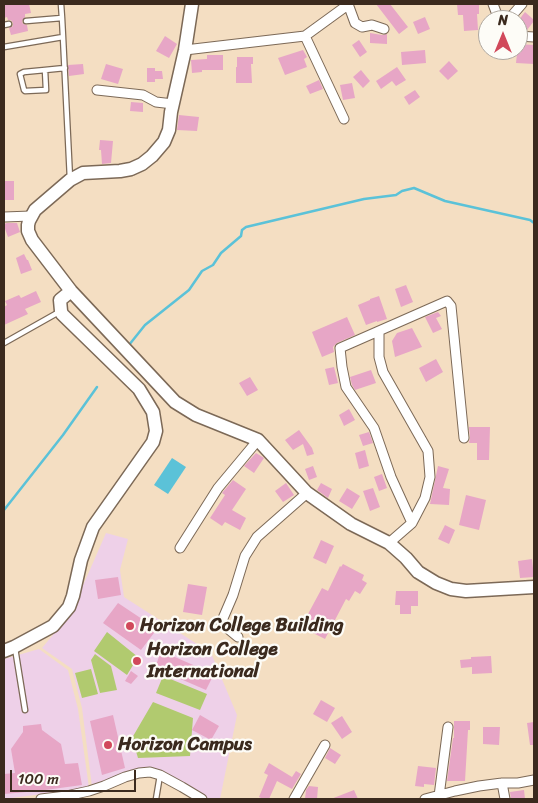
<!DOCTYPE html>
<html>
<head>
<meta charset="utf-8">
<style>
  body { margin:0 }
  #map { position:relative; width:538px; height:803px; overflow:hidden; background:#f4dec2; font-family:Sriracha,sans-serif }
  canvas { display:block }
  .frame { position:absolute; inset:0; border:5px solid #3b2a1e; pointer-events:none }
  .north { position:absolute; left:478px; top:10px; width:50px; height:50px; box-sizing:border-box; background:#fdfcf7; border:1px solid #afa8a0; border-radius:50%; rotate:0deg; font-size:14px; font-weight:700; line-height:20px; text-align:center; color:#3b2a1e }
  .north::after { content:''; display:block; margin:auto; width:18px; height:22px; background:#d1495b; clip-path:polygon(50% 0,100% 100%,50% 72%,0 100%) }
  .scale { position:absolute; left:10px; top:770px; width:126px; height:22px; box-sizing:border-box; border:2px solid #3b2a1e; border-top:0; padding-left:6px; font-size:15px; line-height:18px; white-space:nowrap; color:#3b2a1e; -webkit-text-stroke:4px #fdfcf7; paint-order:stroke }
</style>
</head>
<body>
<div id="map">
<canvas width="538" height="803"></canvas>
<div class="frame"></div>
<div class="north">N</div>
<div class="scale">100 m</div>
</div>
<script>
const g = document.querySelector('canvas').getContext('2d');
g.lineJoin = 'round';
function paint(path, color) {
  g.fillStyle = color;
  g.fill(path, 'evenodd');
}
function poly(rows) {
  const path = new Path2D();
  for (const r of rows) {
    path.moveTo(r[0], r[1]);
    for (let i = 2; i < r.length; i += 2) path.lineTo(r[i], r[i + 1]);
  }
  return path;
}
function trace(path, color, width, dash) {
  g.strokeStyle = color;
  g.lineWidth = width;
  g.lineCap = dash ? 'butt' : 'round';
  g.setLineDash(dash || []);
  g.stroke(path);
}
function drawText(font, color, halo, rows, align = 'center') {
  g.font = font + ' Sriracha,sans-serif';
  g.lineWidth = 4.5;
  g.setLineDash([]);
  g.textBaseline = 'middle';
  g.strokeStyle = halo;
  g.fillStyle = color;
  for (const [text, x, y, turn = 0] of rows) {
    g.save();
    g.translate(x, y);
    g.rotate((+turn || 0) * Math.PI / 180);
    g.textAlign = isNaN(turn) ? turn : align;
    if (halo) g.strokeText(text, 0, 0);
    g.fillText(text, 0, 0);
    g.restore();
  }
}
paint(poly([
  [106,533,128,539,120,570,124,597,211,653,237,715,220,799,208,799,198,794,170,775,155,770,92,787,82,708,72,669,42,648,67,618,85,581],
  [39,649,68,670,78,709,89,788,4,799,4,659]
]), '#eed0e8');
paint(poly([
  [107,632,138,657,127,675,94,651],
  [95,654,111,666,117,690,100,693,91,660],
  [91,669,98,694,82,698,75,673],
  [163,676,207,694,200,710,156,693],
  [153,702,193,718,190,756,138,758,132,738]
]), '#b1ca6f');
paint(poly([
  [172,458,186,467,168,494,154,485]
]), '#5bc2d8');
trace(poly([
  [129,345,145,325,189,290,202,271,213,265,221,253,241,236,242,230,246,227,364,199,396,195,402,191,414,188,445,201,530,220,534,223],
  [4,510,63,435,97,387]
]), '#5bc2d8', 2.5);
paint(poly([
  [4,4,29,4,31,13,25,14,25,17,22,21,23,24,27,25,28,31,11,35,9,28,13,26,13,23,11,20,8,20,7,17,4,18],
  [376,4,390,4,408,27,399,34],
  [457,4,479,4,479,14,477,14,478,30,464,31,463,15,458,15],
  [525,12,534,20,534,21,527,30,518,24,518,21],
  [425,17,430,29,418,34,413,22],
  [370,33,382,35,387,34,387,44,370,43],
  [165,36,177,44,169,58,156,51],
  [359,40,367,52,360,57,352,45],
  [518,44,534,45,534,64,516,63],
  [303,50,307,57,304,59,307,67,285,75,278,58],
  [425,50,426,63,402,65,401,52],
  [207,55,223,55,223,70,202,70,202,72,192,73,191,60,207,59],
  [237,57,253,57,253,64,251,64,252,83,236,83,236,67,237,67],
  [449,61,458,71,448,80,439,71],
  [83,64,84,74,69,76,68,65],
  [106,64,123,69,118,84,101,79],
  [397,67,406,80,396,86,392,81,381,89,376,81],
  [147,68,155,68,155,71,162,71,163,79,155,79,155,82,147,82],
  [361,70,370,81,363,88,353,77],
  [319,80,323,89,310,94,306,86],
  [352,83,355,98,343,100,340,85],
  [415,90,420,97,409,105,404,97],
  [131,102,143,103,143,112,130,111],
  [179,115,199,117,197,131,177,130],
  [100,140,113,141,111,163,102,164,101,150,99,150],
  [4,181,14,181,14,200,4,200],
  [7,223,17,223,20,232,8,237,4,226,4,224],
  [24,254,27,260,28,260,32,270,21,274,16,258],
  [406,285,413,302,401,307,395,289],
  [36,291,41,302,25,309,28,314,4,325,4,307,7,305,5,301,19,295,21,298],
  [379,296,387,319,377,322,377,321,366,325,358,305,370,300,370,299],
  [438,312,441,316,436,318,442,329,433,333,425,317],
  [347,317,355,335,337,343,333,347,334,352,322,357,312,332],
  [412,328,422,347,395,357,392,341,397,333],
  [436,359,443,372,426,382,419,368],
  [334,367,338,383,329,385,325,369],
  [371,370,376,383,355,390,352,385,350,377],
  [250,377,258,390,247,396,239,383],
  [349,409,355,420,344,426,339,415],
  [469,427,490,427,489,460,477,460,477,443,469,443,470,437],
  [299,430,312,448,314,454,307,456,303,444,293,450,285,440],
  [369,432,373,443,363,446,359,435],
  [365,450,369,466,359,469,355,453],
  [256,453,264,458,254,473,244,466],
  [313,466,317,477,309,480,305,469],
  [438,466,449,469,443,488,450,489,449,505,430,504],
  [382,474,387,488,379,491,374,477],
  [233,480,246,489,232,510,246,518,240,530,225,522,222,526,210,518,225,495,222,493],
  [286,483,294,495,283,502,275,491],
  [321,483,332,489,328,498,317,490],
  [347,488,360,496,352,509,339,501],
  [373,488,380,507,370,511,363,491],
  [466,495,486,500,479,530,459,525],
  [445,525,455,530,449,544,438,539],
  [321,540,334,546,326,564,313,558],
  [532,559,534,577,520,578,518,561],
  [343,564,364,575,362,580,367,583,360,594,355,591,349,601,346,599,325,639,301,627,322,588,328,591,340,566,341,567],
  [118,577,121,595,98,599,95,580],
  [188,584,207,587,202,615,183,612],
  [396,591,418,591,418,606,411,606,411,614,400,614,400,605,395,605],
  [118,603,157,629,141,650,103,623],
  [161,651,214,674,206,690,155,668],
  [491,656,492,673,472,674,472,667,461,668,460,660,471,659,471,657],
  [131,671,138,676,131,684,125,681],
  [321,700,335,708,327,722,313,714],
  [113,715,125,768,102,775,90,721],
  [200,715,219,726,211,740,192,730],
  [342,716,352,732,342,739,331,723],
  [454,721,470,721,470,730,468,730,465,781,447,781,453,738,454,738],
  [534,722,534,745,530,745,527,723],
  [41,724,42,730,61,744,65,764,78,763,82,785,38,791,4,794,4,774,15,773,11,749,23,732,23,726],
  [483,727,500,727,499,745,483,744],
  [330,748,341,755,335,764,325,758],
  [269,763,292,777,296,771,301,774,292,789,277,781,269,799,263,799,259,797,268,775,264,773],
  [418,766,436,768,434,785,424,784,424,787,415,786],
  [309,786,318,787,317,799,305,799,306,790],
  [354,790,358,799,331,799],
  [524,790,525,799,511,799,510,792]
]), '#e7a6c6');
const lane = poly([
  [61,4,62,18],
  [4,25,9,24],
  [63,37,70,179],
  [4,47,63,37,62,18,26,21],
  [45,70,46,90,25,91,24,90,20,74,24,72,45,70,65,68],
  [4,343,59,312],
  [15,648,25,710],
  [156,799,160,775]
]);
const street = poly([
  [348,4,355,23,362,27,372,25,384,29],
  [493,4,499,20],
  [508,20,522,4],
  [305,36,344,119],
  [518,36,534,37],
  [185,50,305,36,349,4],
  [97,90,143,95,156,102,173,104],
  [4,217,31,216],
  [379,332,379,357,383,372,428,451,430,477,425,498,412,523],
  [389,543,412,523,391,477,374,428,346,387,342,367,340,348,447,301,451,306,464,438],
  [180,548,218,488,258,440],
  [238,637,221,623,233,595,245,556,257,537,307,493],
  [502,783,505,799],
  [439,796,448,727],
  [41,799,66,796,89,791,104,786,125,777,139,773,150,772,160,775,182,787,202,799],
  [294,799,325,745],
  [425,799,455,791,479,786,502,783,518,783,534,780]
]);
const secondary = poly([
  [192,4,185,50,171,112,169,130,164,142,152,156,142,164,131,169,120,171,83,173,70,180,35,210,29,221,28,225,28,231,32,240,71,291,175,402,196,415,258,440,307,493,351,524,389,543,406,558,418,572,436,583,451,589,466,591,534,587],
  [4,651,14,647,53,626,69,607,73,596,81,560,93,527,153,442,156,431,153,412,139,389,62,314,61,311,60,300,71,291]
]);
trace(lane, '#7c6957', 7);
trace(street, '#7c6957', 11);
trace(secondary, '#7c6957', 15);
trace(lane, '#fff', 4.5);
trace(street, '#fff', 9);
trace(secondary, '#fff', 12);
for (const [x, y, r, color] of [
  [130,626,5,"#d1495b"],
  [137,661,5,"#d1495b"],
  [108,745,5,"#d1495b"]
]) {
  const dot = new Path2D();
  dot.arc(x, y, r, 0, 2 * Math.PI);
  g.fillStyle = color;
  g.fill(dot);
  trace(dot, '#fdfcf7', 2);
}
drawText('bold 19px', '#3b2a1e', '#fdfcf7', [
  ["Horizon College Building",140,626],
  ["Horizon College",147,650],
  ["International",147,672],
  ["Horizon Campus",118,745]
], 'left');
</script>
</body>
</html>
